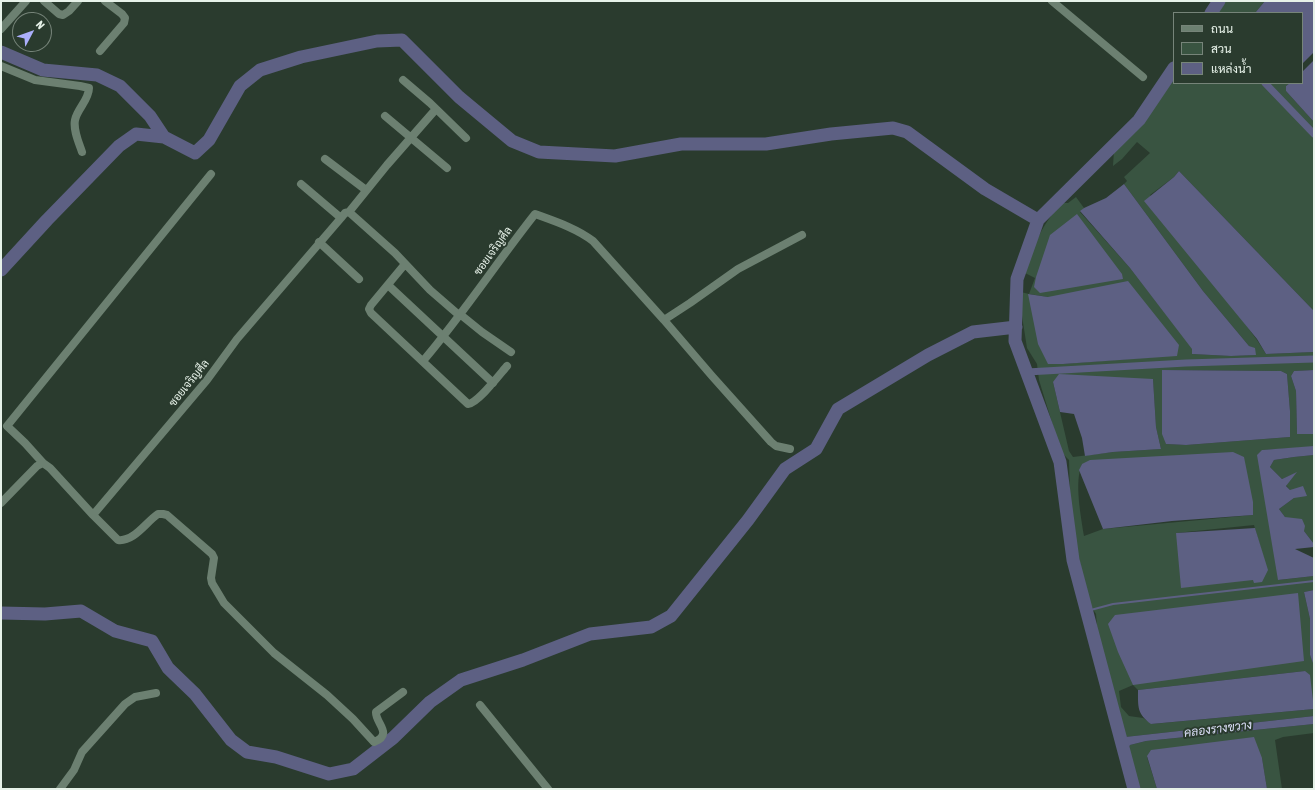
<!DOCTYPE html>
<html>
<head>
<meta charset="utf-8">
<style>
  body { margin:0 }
  #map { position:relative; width:1315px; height:790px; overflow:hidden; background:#2a3b2e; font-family:"Asap Condensed",Sarabun,sans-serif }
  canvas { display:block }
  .frame { position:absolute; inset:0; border:2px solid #e7f2e9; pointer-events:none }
  .legend { position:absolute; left:1173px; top:12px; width:130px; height:72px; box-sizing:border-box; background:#2a3b2e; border:1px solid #768479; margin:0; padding:5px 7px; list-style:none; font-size:12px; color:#e7f2e9 }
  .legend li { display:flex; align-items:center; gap:8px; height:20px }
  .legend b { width:20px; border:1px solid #768479 }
  .north { position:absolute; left:12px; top:12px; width:40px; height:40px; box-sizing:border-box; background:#2a3b2e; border:1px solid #768479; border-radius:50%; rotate:49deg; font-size:11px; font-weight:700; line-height:16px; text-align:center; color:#e7f2e9 }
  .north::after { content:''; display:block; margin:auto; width:14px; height:18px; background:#abaffb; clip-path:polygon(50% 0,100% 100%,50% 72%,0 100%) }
</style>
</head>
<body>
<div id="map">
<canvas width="1315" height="790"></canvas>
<div class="frame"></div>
<ul class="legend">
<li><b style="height:5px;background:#6c8071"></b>ถนน</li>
<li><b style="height:11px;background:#395441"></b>สวน</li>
<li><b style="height:11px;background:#5d6083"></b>แหล่งน้ำ</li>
</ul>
<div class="north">N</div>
</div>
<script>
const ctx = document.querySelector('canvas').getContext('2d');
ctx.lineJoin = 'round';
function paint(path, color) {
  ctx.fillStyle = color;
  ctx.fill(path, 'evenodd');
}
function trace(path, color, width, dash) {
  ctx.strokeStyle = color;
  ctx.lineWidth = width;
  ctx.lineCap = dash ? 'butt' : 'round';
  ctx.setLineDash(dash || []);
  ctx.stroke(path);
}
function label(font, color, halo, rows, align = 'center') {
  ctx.font = font + ' "Asap Condensed",Sarabun,sans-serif';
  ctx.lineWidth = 4;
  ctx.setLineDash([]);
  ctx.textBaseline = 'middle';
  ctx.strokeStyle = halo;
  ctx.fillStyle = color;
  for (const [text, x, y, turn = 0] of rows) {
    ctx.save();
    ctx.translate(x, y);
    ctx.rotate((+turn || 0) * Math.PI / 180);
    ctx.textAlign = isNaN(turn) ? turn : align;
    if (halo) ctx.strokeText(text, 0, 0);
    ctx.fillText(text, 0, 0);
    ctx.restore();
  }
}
const green = new Path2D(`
  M 1223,1 L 1265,1 L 1255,13 L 1216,13 Z
  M 1174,74 L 1174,83 L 1290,83 L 1286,86 L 1286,91 L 1314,122 L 1314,311 L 1179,171 L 1174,177 L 1150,195 L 1257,340 L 1266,354 L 1314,352 L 1314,370 L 1294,371 L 1291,376 L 1296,391 L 1297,434 L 1314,434 L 1314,447 L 1262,450 L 1279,580 L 1314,576 L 1314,590 L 1304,592 L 1310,619 L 1310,655 L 1314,663 L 1314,716 L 1125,737 L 1122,734 L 1098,638 L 1096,614 L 1089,603 L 1075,541 L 1070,495 L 1069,460 L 1061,452 L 1039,380 L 1037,364 L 1027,348 L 1022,316 L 1021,292 L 1029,294 L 1035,278 L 1025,273 C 1034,244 1041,227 1061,203 L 1068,203 L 1076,197 L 1084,208 L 1080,212 L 1130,268 L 1193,349 L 1192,354 L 1231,356 L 1255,355 L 1255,349 L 1249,346 L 1203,291 L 1124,184 L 1127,181 L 1124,177 L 1150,153 L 1137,142 L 1122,159 L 1113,166 L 1114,150 C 1138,126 1156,103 1174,74 ZM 1029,294 L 1048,297 L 1177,355 L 1063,364 ZM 1162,370 L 1281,371 L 1287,374 L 1290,411 L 1290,437 L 1186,445 L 1166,444 ZM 1153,379 L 1156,427 L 1161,449 L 1113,452 L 1073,457 L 1069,451 L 1053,382 ZM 1082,464 L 1253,515 L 1103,529 L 1084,536 C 1081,516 1074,482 1082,464 ZM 1254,525 L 1267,570 L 1253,580 L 1176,533 ZM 1305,671 L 1314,709 L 1152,724 L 1143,718 L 1129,716 L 1121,707 L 1119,691 L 1133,685 L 1138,690 Z
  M 1314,455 L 1314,544 L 1304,531 L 1285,517 L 1279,509 L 1294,498 L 1290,490 L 1286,485 L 1296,473 L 1282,479 L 1270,467 L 1274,460 L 1294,457 Z
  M 1314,724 L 1314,733 L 1283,737 L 1275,740 L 1282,789 L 1267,789 L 1262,758 L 1147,757 L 1157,789 L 1141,789 C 1136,778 1125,757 1130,745 L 1146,741 Z`);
const water = new Path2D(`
  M 1265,1 L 1314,1 L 1314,52 L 1302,64 L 1302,13 L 1255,13 Z
  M 1314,60 L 1314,122 L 1286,91 L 1286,86 L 1290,83 L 1302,83 L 1302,72 Z
  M 1179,171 L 1314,311 L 1314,352 L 1266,354 L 1257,339 L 1144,201 L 1174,177 Z
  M 1124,184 L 1203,291 L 1249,346 L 1255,348 L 1256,355 L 1231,356 L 1192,354 L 1192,349 L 1130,268 L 1080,211 L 1084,208 L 1106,198 Z
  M 1077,214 L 1122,274 L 1123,279 L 1040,293 L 1034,287 L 1036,277 L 1050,235 Z
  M 1128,281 L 1179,345 L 1177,356 L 1063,364 L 1048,364 L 1038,344 L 1028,294 L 1048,297 Z
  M 1162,370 L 1281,371 L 1287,374 L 1290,411 L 1290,437 L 1186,445 L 1166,444 L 1162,434 Z
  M 1314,370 L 1314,434 L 1297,434 L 1296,391 L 1291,376 L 1294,371 Z
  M 1059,374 L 1153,379 L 1156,427 L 1161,449 L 1113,452 L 1085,456 L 1082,438 L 1074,414 L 1060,412 L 1053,382 Z
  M 1314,446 L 1314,455 L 1294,457 L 1274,460 L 1270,467 L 1282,479 L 1297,472 L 1286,486 L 1290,490 L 1303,486 L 1307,496 L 1294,498 L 1279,509 L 1285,517 L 1302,519 L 1305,526 L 1304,531 L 1314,544 L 1314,547 L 1295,549 L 1314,558 L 1314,576 L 1278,580 L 1257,455 L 1262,450 Z
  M 1233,452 L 1244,457 L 1253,502 L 1253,515 L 1172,521 L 1103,529 L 1079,470 L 1082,464 L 1090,460 Z
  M 1255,528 L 1268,570 L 1262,582 L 1254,583 L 1253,580 L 1181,588 L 1176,533 Z
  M 1314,590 L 1314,663 L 1313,663 L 1310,655 L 1310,619 L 1304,592 Z
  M 1298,593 L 1304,661 L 1133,685 L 1118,652 L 1108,624 L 1115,615 Z
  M 1305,671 L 1310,675 L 1314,709 L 1151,724 C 1137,714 1138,707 1138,690 Z
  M 1314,716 L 1314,724 L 1146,741 L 1130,745 L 1128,749 L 1122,734 L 1125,737 Z
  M 1254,737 L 1262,758 L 1267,789 L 1157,789 L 1147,756 L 1151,750 Z`);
const stream = new Path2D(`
  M 1087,611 L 1113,604 L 1314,581`);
const canal = new Path2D(`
  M 1265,83 L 1314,134
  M 1027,372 L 1186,363 L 1314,359`);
const river = new Path2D(`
  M 1211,13 L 1219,1
  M 1,52 L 43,70 L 97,75 L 120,86 L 150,116 L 164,137
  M 1,270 L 47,220 L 119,146 L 136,134 L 164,137 L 195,153 L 209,140 L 240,86 L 260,70 L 301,57 L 377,41 L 402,40 L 459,97 L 512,141 L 539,152 L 615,156 L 681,144 L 766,144 L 831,134 L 893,128 L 907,132 L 985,189 L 1038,220
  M 1,613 L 45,614 L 81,611 L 115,631 L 152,641 L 168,668 L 195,694 L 231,740 L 247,752 L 276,757 L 329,774 L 353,769 L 393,738 L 430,702 L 461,680 L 523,660 L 590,634 L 651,627 L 671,616 L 748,520 L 785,469 L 816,449 L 838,409 L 928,355 L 973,332 L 1016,327
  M 1134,789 L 1073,560 L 1060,462 L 1015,341 L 1017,279 L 1038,220 L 1139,120 L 1174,68`);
const minor = new Path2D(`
  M 44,1 L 59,14 L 63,15 L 69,11 L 78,1
  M 1052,1 L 1143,77
  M 1,29 L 26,1
  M 100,51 L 124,23 L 125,18 L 122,14 L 105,1
  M 1,66 L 35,80 L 80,86 L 89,88 C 89,100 77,109 75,120 C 73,130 79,143 82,152
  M 403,80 L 430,103 L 466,138
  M 385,116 L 447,168
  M 325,159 L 366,190
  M 211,174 L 7,426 L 25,443 L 43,463 L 50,468 L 93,515 L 207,380 L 237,339 L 341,218 L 345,213 L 349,212 L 395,253 L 430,290 L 460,316
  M 301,184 L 341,218
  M 349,212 L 387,165 L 436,109
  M 319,242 L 359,279
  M 405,264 L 371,305 L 369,309 L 371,313 L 468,404 C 478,403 500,374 507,366
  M 388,285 L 493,383
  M 461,315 L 482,332 L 511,352
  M 664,320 L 690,303 L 738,269 L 802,235
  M 423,361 C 463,314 497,262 535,214 C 554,221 576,228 593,241 L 664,320 L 712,376 L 771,442 L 776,446 L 790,449
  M 1,503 L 37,466 L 43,463
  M 93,515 L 118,540 C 134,542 146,522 158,514 L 163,514 L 167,515 L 212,554 L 214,558 L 211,578 L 212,583 L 224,603 L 274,653 L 327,695 L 353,719 L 374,742 C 394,734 375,723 376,712 L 403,692
  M 480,705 L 548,789
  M 60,789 L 74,770 L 82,752 L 125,704 L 135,697 L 156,693`);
const streetNames = [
  ["ซอยเจริญศีล",493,251,-54],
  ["ซอยเจริญศีล",189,383,-51]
];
const waterNames = [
  ["คลองรางขวาง",1218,729,-7]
];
paint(green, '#395441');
paint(water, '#5d6083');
trace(stream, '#5d6083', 2);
trace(canal, '#5d6083', 7);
trace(river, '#5d6083', 13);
trace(minor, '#6c8071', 8);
label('11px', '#e7f2e9', '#2a3b2e', streetNames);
label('italic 12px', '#dde0f9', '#2a3b2e', waterNames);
</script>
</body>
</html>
